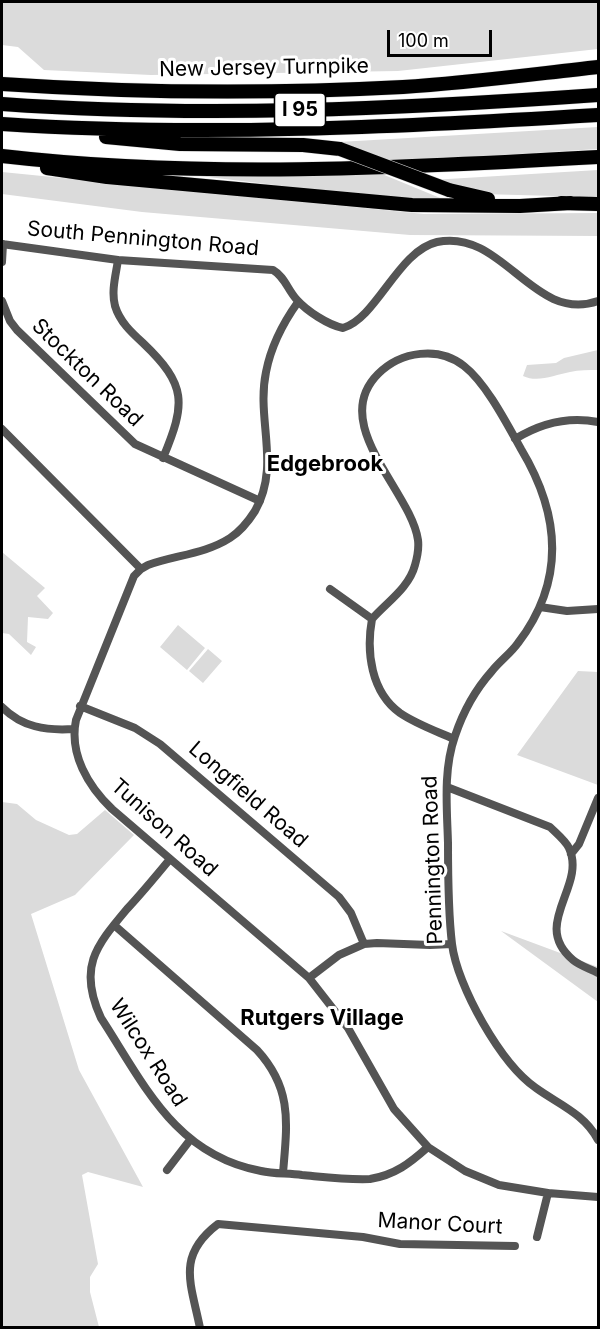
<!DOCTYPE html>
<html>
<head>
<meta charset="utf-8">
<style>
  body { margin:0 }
  #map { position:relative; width:600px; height:1329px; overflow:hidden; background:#fff; font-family:Inter,sans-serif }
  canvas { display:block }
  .frame { position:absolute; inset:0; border:3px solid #000; pointer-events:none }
  .scale { position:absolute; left:387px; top:30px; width:105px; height:27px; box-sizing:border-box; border:3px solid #000; border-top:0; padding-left:8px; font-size:18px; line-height:21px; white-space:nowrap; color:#000; -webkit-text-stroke:4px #fff; paint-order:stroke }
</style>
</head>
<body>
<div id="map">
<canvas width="600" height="1329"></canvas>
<div class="frame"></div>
<div class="scale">100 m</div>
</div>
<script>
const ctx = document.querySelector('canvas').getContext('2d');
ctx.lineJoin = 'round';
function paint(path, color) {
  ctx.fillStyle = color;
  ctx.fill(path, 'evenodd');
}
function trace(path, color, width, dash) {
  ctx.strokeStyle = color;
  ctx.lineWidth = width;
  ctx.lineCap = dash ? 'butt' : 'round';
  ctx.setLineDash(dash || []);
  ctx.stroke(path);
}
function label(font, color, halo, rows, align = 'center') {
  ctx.font = font + ' Inter,sans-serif';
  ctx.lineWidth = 6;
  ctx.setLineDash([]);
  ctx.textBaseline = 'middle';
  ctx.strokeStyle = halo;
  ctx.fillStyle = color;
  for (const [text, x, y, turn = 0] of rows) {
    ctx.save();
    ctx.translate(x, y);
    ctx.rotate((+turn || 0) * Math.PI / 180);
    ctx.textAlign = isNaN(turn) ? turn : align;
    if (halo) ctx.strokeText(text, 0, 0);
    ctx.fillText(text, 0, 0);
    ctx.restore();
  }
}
const green = new Path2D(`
  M 2,2 L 598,2 L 598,49 L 398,71 L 151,75 L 44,70 L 18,47 L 2,45 Z
  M 598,127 L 598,149 L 389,162 L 339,142 Z
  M 598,170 L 598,196 L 592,197 L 481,194 L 431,180 Z
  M 2,172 L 424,214 L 598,213 L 598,236 L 410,235 L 142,212 L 2,194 Z
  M 382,174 L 445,200 L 393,199 L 191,175 Z
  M 598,350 L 598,370 C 589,370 579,370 570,372 C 554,375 538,383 523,376 L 527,365 L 556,363 L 564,358 Z
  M 2,552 L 45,588 L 37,596 L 53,613 L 48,619 L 28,617 L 27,642 L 36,647 L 31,655 L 9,634 L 2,633 Z
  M 178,625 L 205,648 L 187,670 L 160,647 Z
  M 208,649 L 222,661 L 203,683 L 189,671 Z
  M 578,671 L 598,672 L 598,785 L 517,755 Z
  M 2,802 L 17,804 L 36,820 L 69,835 L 77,834 L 105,810 L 134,835 L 75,895 L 31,914 L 79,1070 L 143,1187 L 88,1172 L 82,1175 L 98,1264 L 90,1277 L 90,1292 L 99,1327 L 2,1327 Z
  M 501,931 L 598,967 L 598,1002 Z`);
const minor = new Path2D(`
  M 2,244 L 118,260 L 273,270 C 285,277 287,289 297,300 C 307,311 328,325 343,328 C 377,318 398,251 437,242 C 503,228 533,324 598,301
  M 118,260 C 116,274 111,291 115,306 C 120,322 131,332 143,343 C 187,385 186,403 163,458
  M 2,262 L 3,244
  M 2,301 L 10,321 L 17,330 L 135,444 L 260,501
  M 298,302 C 283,323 271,346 266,372 C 256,420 281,465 255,511 C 248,522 241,531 230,538 C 205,554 176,555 148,565 L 141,569 L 134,576 L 76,720 C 69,754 88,786 112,809 L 309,978 L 348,1028 L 394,1109 L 428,1147 L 465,1171 L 499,1185 L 548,1193 L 598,1197
  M 2,429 L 141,569
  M 515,439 C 541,423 568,416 598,422
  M 330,589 L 372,619
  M 540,607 L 567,611 L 598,609
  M 80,706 L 135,728 L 160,744 L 339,897 L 351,913 L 364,944
  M 2,707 C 22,727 46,731 74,729
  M 454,739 C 436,731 416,724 400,713 C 371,692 366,652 372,619 C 387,602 409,588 415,565 C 417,558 419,548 418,540 C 411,491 328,424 378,374 C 401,351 439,346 464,366 C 486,383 507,424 521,449 C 560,514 566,580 518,643 C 511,653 500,661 492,671 C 475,690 463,712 455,736 C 443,770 447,808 448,843 C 448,876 448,911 452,944 C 457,986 501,1064 536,1088 C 558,1104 585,1114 598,1140
  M 447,787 L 550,827 C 557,834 565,840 569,848 C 587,887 530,924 573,960 C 580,966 591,969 598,973
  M 571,854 L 579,844 L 598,798
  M 170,859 C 156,876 142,893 127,909 C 95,947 78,968 101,1018 C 144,1084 175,1155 261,1171 C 274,1174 288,1173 302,1175 C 324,1177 347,1180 370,1179 C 395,1175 410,1163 428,1147
  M 114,925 L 257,1050 C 293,1089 287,1124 283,1173
  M 309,978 L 339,955 L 364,944 L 377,943 L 430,945 L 452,944
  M 167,1170 L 190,1140
  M 537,1237 L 548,1193
  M 200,1328 C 191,1283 176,1256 218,1224 L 363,1237 L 400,1244 L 515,1246`);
const motorway = new Path2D(`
  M 2,84 C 135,93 270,94 403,87 C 468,83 534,74 598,67
  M 2,104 C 200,118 400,109 598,95
  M 2,124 C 201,137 400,127 598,115
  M 106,137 L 180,144 L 303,145 L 340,149
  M 2,156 C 200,179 400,168 598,157
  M 47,168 L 107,177 L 412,205 L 520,206 L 571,203
  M 449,190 L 488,199
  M 561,203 L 598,204`);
const motorwayBridge = new Path2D(`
  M 340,149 L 449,190`);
const shields = [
  [300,110,51]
];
const shieldNames = [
  ["I 95",300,110]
];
const streetNames = [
  ["New Jersey Turnpike",264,68,-1],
  ["South Pennington Road",143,239,5],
  ["Stockton Road",87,373,44],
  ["Longfield Road",248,795,41],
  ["Tunison Road",164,828,42],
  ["Pennington Road",433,860,-92],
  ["Wilcox Road",148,1053,57],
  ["Manor Court",440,1224,3]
];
const neighbourhoodNames = [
  ["Edgebrook",325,464],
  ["Rutgers Village",322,1018]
];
paint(green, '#dbdbdb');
trace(motorway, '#dbdbdb', 15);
trace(minor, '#545454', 8);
trace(motorway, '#000', 14);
trace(motorwayBridge, '#dbdbdb', 15, []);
trace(motorwayBridge, '#000', 14);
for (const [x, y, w] of shields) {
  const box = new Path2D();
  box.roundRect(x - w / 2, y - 17, w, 34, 4.5);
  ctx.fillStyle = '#fff';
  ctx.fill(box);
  trace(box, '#000', 1.5);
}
label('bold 20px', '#000', null, shieldNames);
label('21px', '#000', '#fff', streetNames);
label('bold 22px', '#000', '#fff', neighbourhoodNames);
</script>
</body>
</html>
